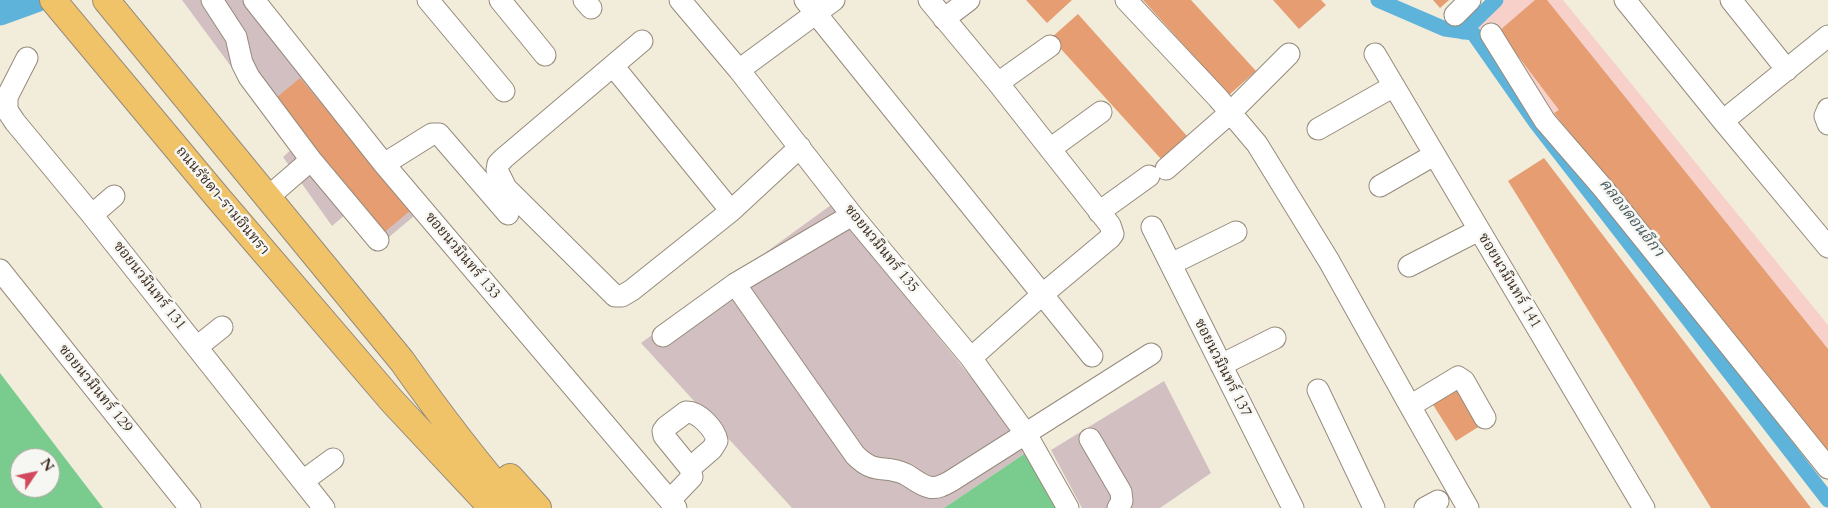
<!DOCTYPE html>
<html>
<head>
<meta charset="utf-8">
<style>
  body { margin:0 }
  #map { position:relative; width:1828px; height:508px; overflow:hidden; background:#f2ecdb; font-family:Cardo,serif }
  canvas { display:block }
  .north { position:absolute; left:10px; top:448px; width:50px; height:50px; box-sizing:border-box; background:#f6f6f2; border:1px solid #aba49d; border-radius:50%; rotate:56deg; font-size:14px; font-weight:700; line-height:20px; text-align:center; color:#3b2a1e }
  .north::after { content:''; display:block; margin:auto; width:18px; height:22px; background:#d1495b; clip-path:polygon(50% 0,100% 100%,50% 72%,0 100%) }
</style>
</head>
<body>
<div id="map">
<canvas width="1828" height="508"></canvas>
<div class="north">N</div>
</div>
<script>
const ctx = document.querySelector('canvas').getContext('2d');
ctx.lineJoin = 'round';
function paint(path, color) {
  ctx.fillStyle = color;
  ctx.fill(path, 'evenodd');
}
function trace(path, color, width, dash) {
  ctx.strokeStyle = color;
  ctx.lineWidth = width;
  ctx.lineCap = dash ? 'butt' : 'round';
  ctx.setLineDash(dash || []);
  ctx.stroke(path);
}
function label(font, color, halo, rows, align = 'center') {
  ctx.font = font + ' Cardo,"Noto Serif Thai",serif';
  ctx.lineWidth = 5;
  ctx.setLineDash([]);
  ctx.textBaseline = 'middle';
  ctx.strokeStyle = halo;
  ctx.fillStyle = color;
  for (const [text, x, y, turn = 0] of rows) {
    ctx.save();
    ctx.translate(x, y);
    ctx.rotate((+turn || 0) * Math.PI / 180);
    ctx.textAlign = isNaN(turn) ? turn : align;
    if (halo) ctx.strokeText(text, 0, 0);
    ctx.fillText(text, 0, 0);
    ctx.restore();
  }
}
const built = new Path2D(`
  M 1501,0 L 1563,0 L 1828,325 L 1828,481 L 1471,28 Z`);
const industrial = new Path2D(`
  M 182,0 L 249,0 L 420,211 L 376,248 L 346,214 L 332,226 L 283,157 L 292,149 Z
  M 831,205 L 1030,450 L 944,508 L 792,508 L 641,343 Z
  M 1164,381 L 1211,473 L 1160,508 L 1082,508 L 1051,450 Z`);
const green = new Path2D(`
  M 0,373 L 103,508 L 0,508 ZM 20,458 L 50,458 L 50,488 L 20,488 Z
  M 1030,450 L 1061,508 L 944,508 Z`);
const canal = new Path2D(`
  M 1378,0 L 1445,29 L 1473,33 L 1536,123 L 1828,500
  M 1463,32 L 1496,0`);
const river = new Path2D(`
  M 0,13 L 36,0`);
const building = new Path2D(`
  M 1026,0 L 1072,0 L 1047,23 Z
  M 1143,0 L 1191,0 L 1256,71 L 1229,95 Z
  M 1273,0 L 1321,0 L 1326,5 L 1299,29 Z
  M 1433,0 L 1449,0 L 1440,8 Z
  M 1535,0 L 1547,0 L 1828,349 L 1828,454 L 1554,113 L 1559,110 L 1499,31 Z
  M 1078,14 L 1187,136 L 1161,159 L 1051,38 Z
  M 300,78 L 411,210 L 381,235 L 270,103 Z
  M 1544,158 L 1811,508 L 1711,508 L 1508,181 Z
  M 1457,383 L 1483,424 L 1456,441 L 1430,400 Z`);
const minor = new Path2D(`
  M 212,0 L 236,37 L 242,63 L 249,77 L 311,160 L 267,198
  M 254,0 L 384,164 L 676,508
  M 428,0 L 504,91
  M 500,0 L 545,55
  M 584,0 L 591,8
  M 680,0 L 739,70 L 852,215 L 971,358 L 1026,434 L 1068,508
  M 805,0 L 1092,356
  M 929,0 L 998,83 L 1110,225 L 1113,234 L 1110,238 L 1043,294 L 971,358
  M 1126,0 L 1218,98 L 1257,144 L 1329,261 L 1410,406 L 1468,508
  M 1625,0 L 1723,121 L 1828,247
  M 1731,0 L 1787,70
  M 1455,15 L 1470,0
  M 944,19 L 969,0
  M 1491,34 L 1545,121 L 1603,188 L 1828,468
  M 642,41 L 504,158 L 498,164 L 497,170 L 506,188 L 615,296 L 622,296 L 632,290 L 731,211 L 800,147
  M 1375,54 L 1644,508
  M 27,58 L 7,97 L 7,110 L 15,122 L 92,215 L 324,508
  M 614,67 L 731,211
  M 739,70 L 834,0
  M 998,83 L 1050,46
  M 1828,109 L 1825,116 L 1828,124
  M 1723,121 L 1828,36
  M 1318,129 L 1394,86
  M 1050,149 L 1101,112
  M 311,160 L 378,240
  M 384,164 L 432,134 L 439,134 L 508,214
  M 1166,169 L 1231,112 L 1289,54
  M 1380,186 L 1434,155
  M 1099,212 L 1149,176
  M 92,215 L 114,196
  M 1152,227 L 1293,508
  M 1171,264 L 1236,232
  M 1409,266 L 1479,230
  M 0,270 L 190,508
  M 735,284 L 855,455 C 876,476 883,464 905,474 C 913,478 920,485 929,487 C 937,489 944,485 951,481 L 1151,354
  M 663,336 L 735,284 L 852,215
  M 197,347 L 222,327
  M 1221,365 L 1275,338
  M 1318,390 L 1374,508
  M 1410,406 L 1458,377 L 1464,381 L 1485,418
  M 1090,439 L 1121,492 L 1122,501 L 1118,508
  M 303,481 L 333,459
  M 670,500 L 692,477 L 690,468 L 664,436 L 663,431 L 666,427 L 686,412 C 698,411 715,429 717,441 L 712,449 L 690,468
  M 1425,508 L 1438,501`);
const major = new Path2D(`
  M 53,0 L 219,199 L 392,401 L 492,508
  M 106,0 L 402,361 C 438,412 475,461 516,508
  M 510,477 L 538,508`);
const streetNames = [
  ["ถนนรัชดา-รามอินทรา",222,201,50],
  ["ซอยนวมินทร์ 135",881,249,51],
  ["ซอยนวมินทร์ 133",462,256,50],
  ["ซอยนวมินทร์ 141",1509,281,59],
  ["ซอยนวมินทร์ 131",149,286,52],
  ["ซอยนวมินทร์ 137",1222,368,63],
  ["ซอยนวมินทร์ 129",95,389,51]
];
const waterNames = [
  ["คลองดอนอีกา",1631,218,52]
];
paint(built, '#f7d1c9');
paint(industrial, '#d2bfc1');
paint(green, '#7acc8e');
trace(canal, '#5eb3da', 15);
trace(river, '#5eb3da', 25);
paint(building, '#e59d71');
trace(minor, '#968b7c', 23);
trace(major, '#968b7c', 28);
trace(minor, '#fff', 21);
trace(major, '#f1c369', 26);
label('15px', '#3b2a1e', '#f6f6f2', streetNames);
label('italic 16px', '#475a60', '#f6f6f2', waterNames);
</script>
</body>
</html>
